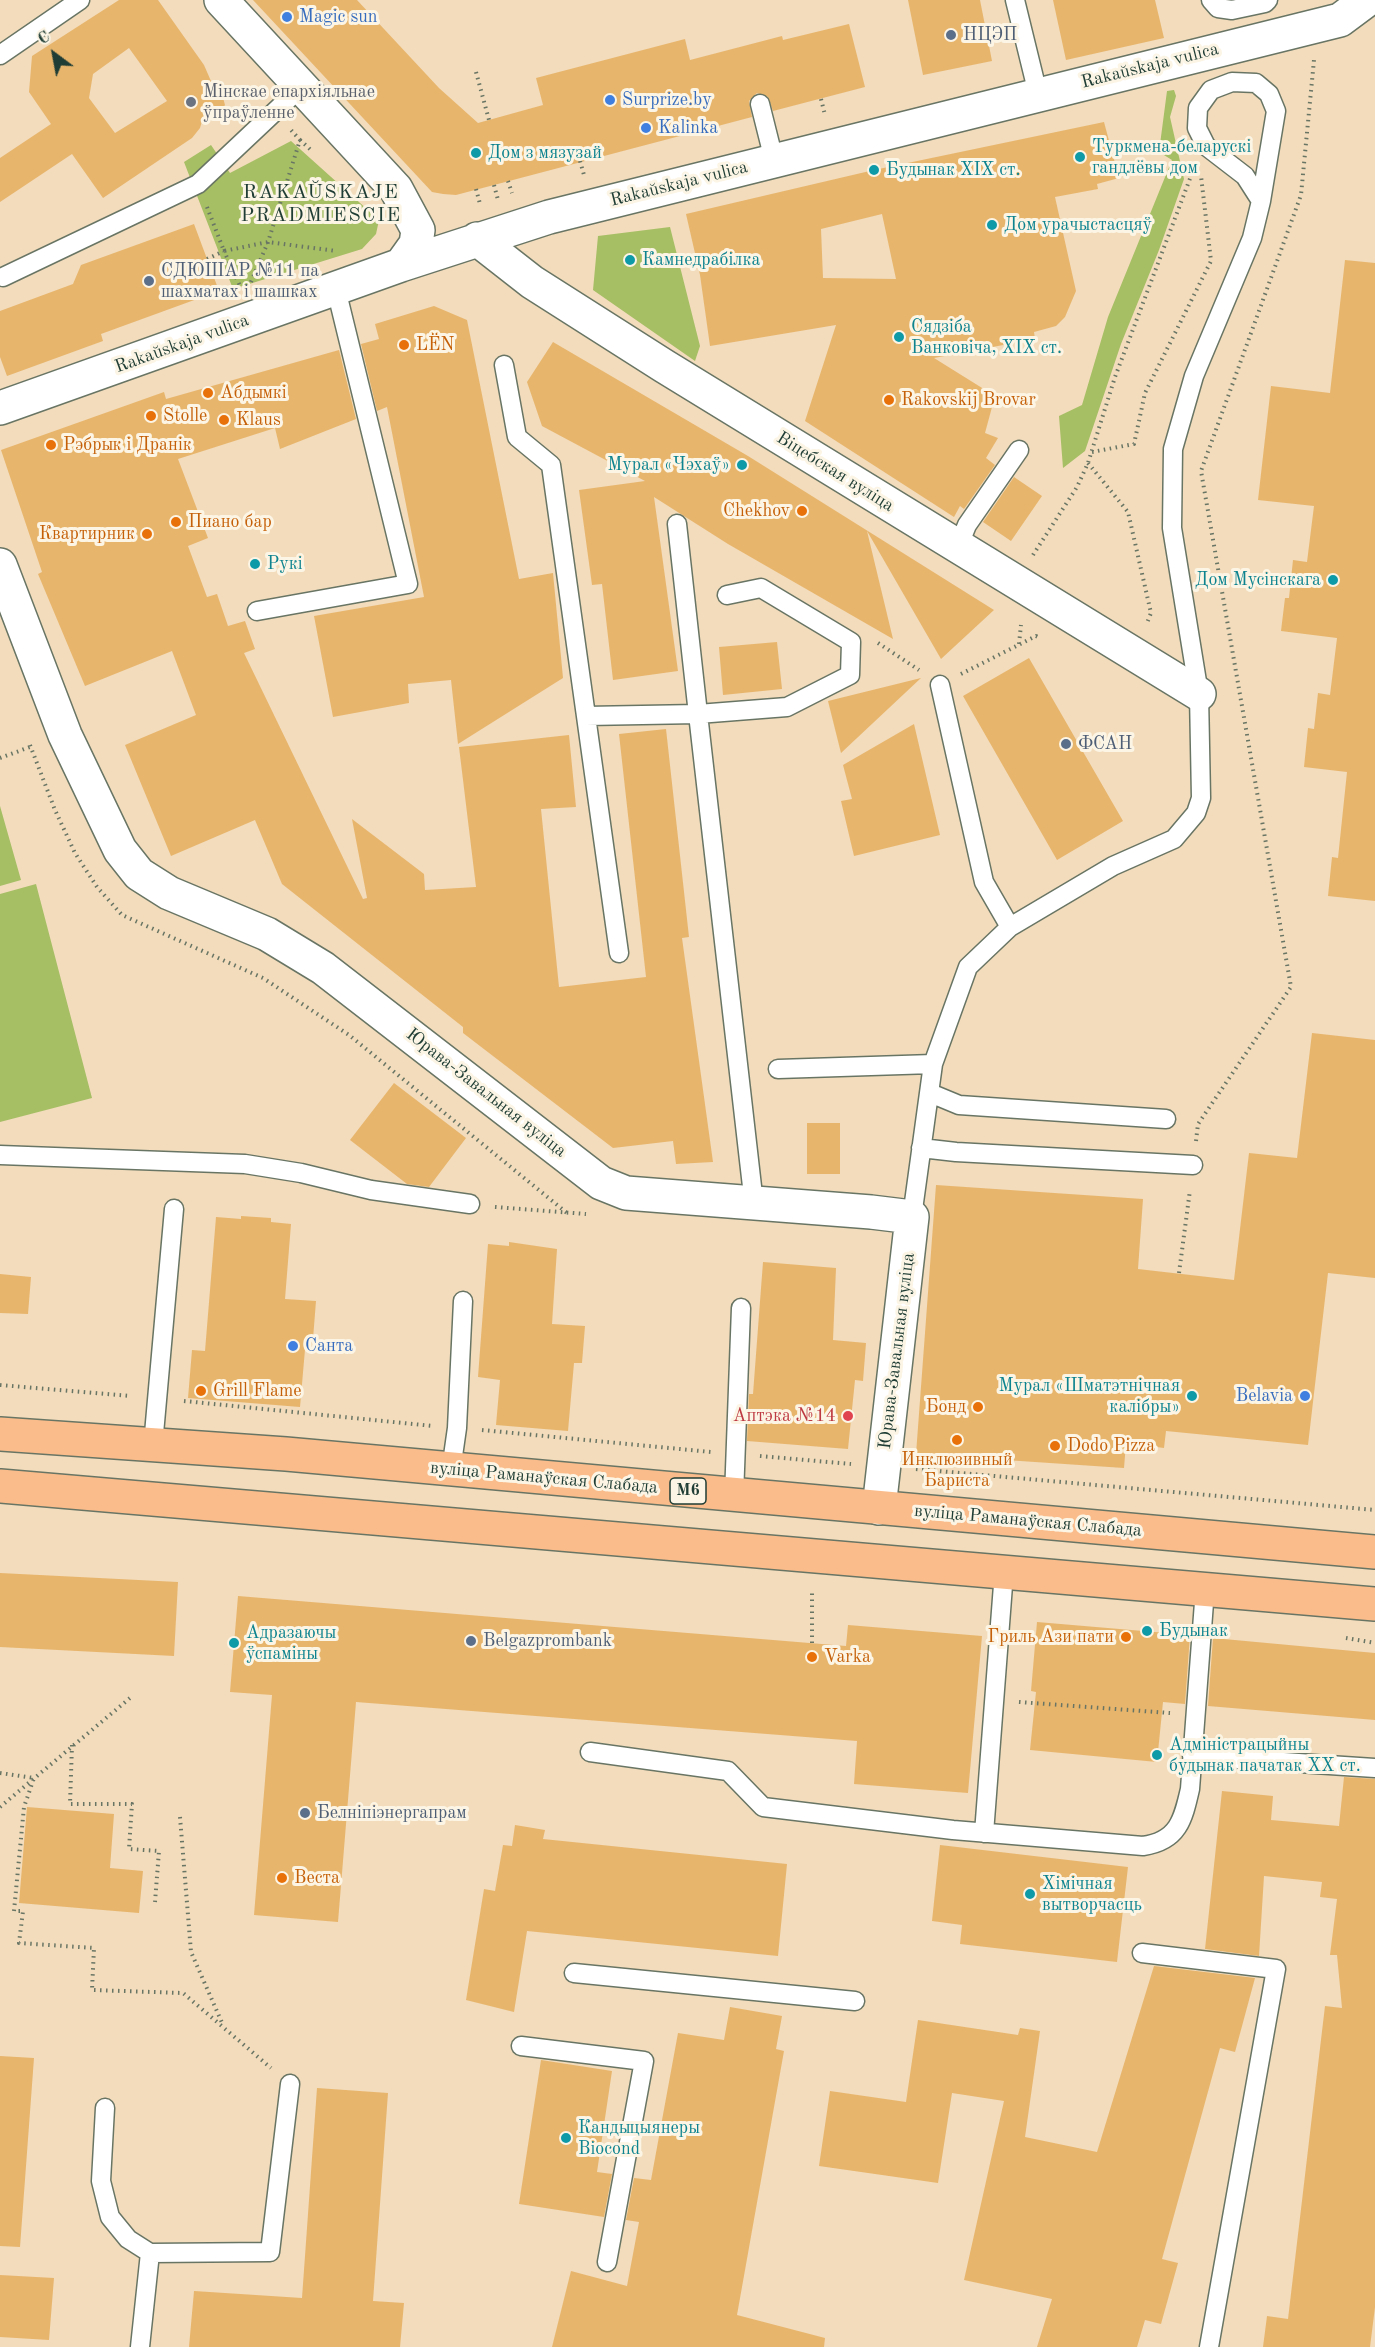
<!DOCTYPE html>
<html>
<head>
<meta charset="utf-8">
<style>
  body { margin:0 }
  #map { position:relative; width:1375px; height:2347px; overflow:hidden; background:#f2dcbc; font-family:"Old Standard TT",serif }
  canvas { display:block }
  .north { position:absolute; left:24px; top:24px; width:60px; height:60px; -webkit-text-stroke:4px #fcf5e5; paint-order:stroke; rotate:328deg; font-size:16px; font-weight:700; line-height:24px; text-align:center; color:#1f3d34 }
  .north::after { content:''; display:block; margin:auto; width:21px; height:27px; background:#1f3d34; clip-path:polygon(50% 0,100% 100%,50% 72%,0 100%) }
</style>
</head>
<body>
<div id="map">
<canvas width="1375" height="2347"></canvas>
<div class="north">С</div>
</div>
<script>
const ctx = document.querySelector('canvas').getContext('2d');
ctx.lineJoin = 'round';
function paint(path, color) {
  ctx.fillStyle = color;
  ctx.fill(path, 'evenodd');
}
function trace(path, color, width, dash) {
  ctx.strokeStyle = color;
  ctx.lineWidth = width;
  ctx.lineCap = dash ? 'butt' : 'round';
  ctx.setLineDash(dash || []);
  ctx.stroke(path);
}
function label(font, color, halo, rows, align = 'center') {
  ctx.font = font + ' "Old Standard TT",serif';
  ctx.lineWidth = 6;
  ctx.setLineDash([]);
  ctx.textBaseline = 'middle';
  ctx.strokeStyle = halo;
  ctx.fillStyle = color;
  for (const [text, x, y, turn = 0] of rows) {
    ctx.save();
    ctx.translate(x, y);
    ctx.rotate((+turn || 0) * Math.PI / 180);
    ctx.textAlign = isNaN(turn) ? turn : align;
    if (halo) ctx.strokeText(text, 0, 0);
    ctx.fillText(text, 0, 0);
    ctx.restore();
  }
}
const green = new Path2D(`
  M 1174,90 L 1176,96 L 1170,117 L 1184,179 L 1159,250 L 1121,344 L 1085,451 L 1063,468 L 1059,416 L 1082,405 L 1108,317 L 1172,160 L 1159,152 L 1167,91 Z
  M 291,141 L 379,220 L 376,234 L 362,249 L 233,289 L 184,162 L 211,145 L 230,173 Z
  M 670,227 L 700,346 L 695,361 L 593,290 L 598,236 Z
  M 0,806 L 21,880 L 0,886 Z
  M 36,884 L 92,1098 L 0,1122 L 0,894 Z`);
const building = new Path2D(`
  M 119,0 L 158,0 L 204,65 L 214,88 L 222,94 L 225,105 L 216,117 L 203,118 L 200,128 L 192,138 L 103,198 L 72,154 L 0,202 L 0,158 L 51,124 L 29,92 L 32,56 ZM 129,48 L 167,101 L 115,133 L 89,98 L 93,74 Z
  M 253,0 L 357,0 L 439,88 L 478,123 L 543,105 L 536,78 L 685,39 L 690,60 L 782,36 L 783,40 L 849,24 L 865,87 L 773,111 L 768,97 L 757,93 L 749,101 L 752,117 L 456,195 L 443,194 L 432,192 Z
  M 908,0 L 980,0 L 992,61 L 923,75 Z
  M 1053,0 L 1155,0 L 1164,38 L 1066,60 Z
  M 1104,122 L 1119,178 L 1097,184 L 1098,189 L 1055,197 L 1076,291 L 1065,317 L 1056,326 L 1034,332 L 1035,339 L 934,358 L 995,396 L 985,433 L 998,438 L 986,458 L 995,465 L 964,509 L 960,506 L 954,517 L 805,421 L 836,325 L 710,346 L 700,275 L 686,214 L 874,170 ZM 882,214 L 896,279 L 823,278 L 821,229 Z
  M 194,224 L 219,291 L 101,334 L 103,341 L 7,376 L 0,357 L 0,311 L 73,284 L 81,265 Z
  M 1345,260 L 1375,263 L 1375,901 L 1328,896 L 1332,857 L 1338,858 L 1347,772 L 1304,767 L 1308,728 L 1314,729 L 1318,693 L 1330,695 L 1337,638 L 1281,631 L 1285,598 L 1289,598 L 1293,560 L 1307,562 L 1314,506 L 1258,500 L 1271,386 L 1330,393 Z
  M 434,306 L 467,320 L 519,579 L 553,573 L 563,678 L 458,744 L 451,680 L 408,684 L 409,703 L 333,717 L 314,616 L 424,597 L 387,407 L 377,411 L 361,344 L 379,339 L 375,324 Z
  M 553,342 L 748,456 L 994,610 L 941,659 L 867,531 L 893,639 L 728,544 L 654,497 L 678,671 L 613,680 L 602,584 L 592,585 L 579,490 L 645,481 L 542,426 L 527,382 Z
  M 339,350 L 356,419 L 280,449 L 275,428 L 178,459 L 208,538 L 188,546 L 207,597 L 217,594 L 228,626 L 245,621 L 255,649 L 244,653 L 363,899 L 367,898 L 352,819 L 424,874 L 425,890 L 476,887 L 459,747 L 569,735 L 576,807 L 541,809 L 559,987 L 646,977 L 619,734 L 666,729 L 689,937 L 682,938 L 713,1162 L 676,1164 L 673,1141 L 613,1148 L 463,1033 L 463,1027 L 282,884 L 255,820 L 171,856 L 125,745 L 196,715 L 172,651 L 85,686 L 38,574 L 42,572 L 1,450 L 164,392 L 166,399 Z
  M 1014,477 L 1042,496 L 1011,541 L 983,522 Z
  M 777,642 L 782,689 L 723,695 L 719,647 Z
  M 1029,658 L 1123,821 L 1057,860 L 963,696 Z
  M 921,678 L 841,753 L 828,701 Z
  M 914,724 L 940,835 L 854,856 L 841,801 L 852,799 L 843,765 Z
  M 1312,1033 L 1375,1040 L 1375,1278 L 1328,1273 L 1308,1445 L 1166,1431 L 1164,1448 L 1126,1443 L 1124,1468 L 916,1454 L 936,1185 L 1143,1199 L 1138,1269 L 1234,1280 L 1249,1153 L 1297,1158 Z
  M 394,1083 L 466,1138 L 429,1187 L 407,1184 L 350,1140 Z
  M 807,1123 L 840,1123 L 840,1174 L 807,1174 Z
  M 241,1216 L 271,1218 L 271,1222 L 291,1224 L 285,1299 L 316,1301 L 313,1339 L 306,1338 L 300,1407 L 188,1398 L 192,1350 L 205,1351 L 216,1217 L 241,1219 Z
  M 509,1242 L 557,1249 L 552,1324 L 585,1326 L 582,1363 L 574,1363 L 568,1431 L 496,1425 L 500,1380 L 478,1377 L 488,1244 L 509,1246 Z
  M 763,1262 L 836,1268 L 833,1340 L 866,1343 L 863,1381 L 855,1380 L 848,1449 L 747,1441 L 749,1394 L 753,1394 Z
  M 0,1274 L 31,1277 L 28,1314 L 0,1313 Z
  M 0,1573 L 178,1582 L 174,1656 L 0,1647 Z
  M 238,1596 L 846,1646 L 848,1625 L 982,1636 L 968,1793 L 854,1784 L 857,1741 L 356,1702 L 338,1922 L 254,1915 L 272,1695 L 230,1692 Z
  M 1037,1622 L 1190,1635 L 1185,1704 L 1163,1702 L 1157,1762 L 1030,1750 L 1036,1692 L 1031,1691 Z
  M 1213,1638 L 1375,1653 L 1375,1720 L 1208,1706 Z
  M 1344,1777 L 1375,1779 L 1375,2307 L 1370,2347 L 1263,2347 L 1267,2316 L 1288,2319 L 1325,2006 L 1342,2008 L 1337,1955 L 1330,1955 L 1337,1899 L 1320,1897 L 1322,1882 L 1264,1876 L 1259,1956 L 1205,1949 L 1222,1791 L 1273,1796 L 1271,1820 L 1339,1826 Z
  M 27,1807 L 114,1814 L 110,1868 L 143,1871 L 139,1913 L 19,1903 Z
  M 515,1825 L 545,1830 L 543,1839 L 787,1864 L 778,1956 L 527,1931 L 514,2012 L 466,2000 L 484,1889 L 495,1891 L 503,1845 L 512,1846 Z
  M 940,1845 L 1128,1867 L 1117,1962 L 960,1944 L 962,1925 L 932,1921 Z
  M 1154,1966 L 1255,1978 L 1235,2052 L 1220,2048 L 1162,2259 L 1178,2263 L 1161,2324 L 1145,2320 L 1137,2347 L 1037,2347 L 1052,2299 L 964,2280 L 1004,2101 L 952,2093 L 938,2183 L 819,2166 L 830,2091 L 906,2102 L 918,2020 L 1018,2035 L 1020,2028 L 1040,2031 L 1025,2137 L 1097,2152 Z
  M 730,2007 L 782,2016 L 776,2049 L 784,2051 L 737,2315 L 825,2338 L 824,2347 L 552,2347 L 571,2271 L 627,2286 L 639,2222 L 626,2220 L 634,2178 L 651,2180 L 678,2033 L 724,2040 Z
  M 0,2056 L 34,2058 L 20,2247 L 0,2246 Z
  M 541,2060 L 612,2071 L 597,2172 L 612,2174 L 604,2217 L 519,2204 Z
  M 317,2088 L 388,2093 L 373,2301 L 404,2303 L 400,2347 L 189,2347 L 194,2291 L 302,2298 Z
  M 0,2275 L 54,2278 L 49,2340 L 0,2337 Z`);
const path = new Path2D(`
  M 476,72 L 489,120
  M 821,99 L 825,115
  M 300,140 L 312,151
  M 580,161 L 584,175
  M 508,181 L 512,193
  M 494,185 L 498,200
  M 476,189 L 480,204
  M 207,207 L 224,251 L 268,242 L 336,251
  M 207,259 L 224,251 L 241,288
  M 251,282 L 268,242 L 300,140 L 291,130
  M 1092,452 L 1134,444 L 1145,393 L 1211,261 L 1201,176
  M 1088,463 L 1128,512 L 1151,613 L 1147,623
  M 1033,555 L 1077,487 L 1088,463 L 1115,377 L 1194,168
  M 878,643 L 919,670
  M 1019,644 L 1021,625
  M 961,674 L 1036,636 L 1040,638
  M 30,745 L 55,810 L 75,853 L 97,887 L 122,915 L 263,978 L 349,1035 L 567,1213
  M 0,758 L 30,747
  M 1196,1141 L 1198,1124 L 1291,987 L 1201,471 L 1301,195 L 1314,60
  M 495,1207 L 586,1214
  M 1179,1273 L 1190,1190
  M 0,1385 L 131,1396
  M 184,1401 L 433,1426
  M 482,1430 L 711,1452
  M 760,1456 L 851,1464
  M 916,1469 L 1375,1510
  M 1346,1638 L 1375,1643
  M 812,1643 L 812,1590
  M 1019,1702 L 1170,1713
  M 72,1745 L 70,1804 L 132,1804 L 129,1849 L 159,1851 L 155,1902
  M 0,1773 L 34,1778 L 24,1807 L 14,1911 L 23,1911 L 19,1943 L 94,1948 L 92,1990 L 183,1993 L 271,2068
  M 0,1807 L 130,1698
  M 180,1817 L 191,1952 L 223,2025`);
const lane = new Path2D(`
  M 1015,0 L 1038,94
  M 1211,0 L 1218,8 L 1232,10 L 1265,3 L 1268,0
  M 0,55 L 80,0
  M 760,104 L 774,160
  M 3,277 L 198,184 L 301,87
  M 504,365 L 517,437 L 551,465 L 619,953
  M 958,547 L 967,525 L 1019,450
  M 727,595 L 761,588 L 851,642 L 850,675 L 787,707 L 698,714 L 754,1204
  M 257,611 L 408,584 L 336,289
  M 940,685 L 984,882 L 1010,927
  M 586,716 L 698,714 L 677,524
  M 778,1069 L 933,1064
  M 930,1093 L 959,1105 L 1166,1119
  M 921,1148 L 956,1152 L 1193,1165
  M 0,1155 L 245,1164 L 301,1173 L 371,1190 L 470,1204
  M 912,1217 L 933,1064 L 968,967 L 1010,927 L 1113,866 L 1174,839 L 1196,813 L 1201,798 L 1199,694 L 1172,528 L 1173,449 L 1194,376 L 1252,238 L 1261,201 L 1276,111 L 1269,94 L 1256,83 L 1232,82 L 1211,90 L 1198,108 L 1197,128 L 1206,146 L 1245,176 L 1261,201
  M 153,1445 L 174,1209
  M 451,1470 L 457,1428 L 463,1301
  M 734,1496 L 741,1308
  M 590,1752 L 728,1771 L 763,1807 L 953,1830 L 1143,1846 C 1178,1841 1183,1820 1190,1789 L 1205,1589
  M 1192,1756 L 1375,1768
  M 984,1833 L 1004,1572
  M 1142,1953 L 1276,1969 L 1209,2347
  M 574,1973 L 855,2001
  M 521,2046 L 644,2061 L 607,2262
  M 105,2108 L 101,2181 L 110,2217 L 128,2239 L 150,2253 L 270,2252 L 290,2084
  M 140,2347 L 150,2253`);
const street = new Path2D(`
  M 221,0 L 396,189 L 418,230 L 416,244 L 401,265
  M 477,239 L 532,282 L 664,366 L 1199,694
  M 0,408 L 401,265 L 549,217 L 1340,20 L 1367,0
  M 0,565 L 65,735 L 120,850 L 139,874 L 169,893 L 267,934 L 323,968 L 601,1183 L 626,1193 L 871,1212 L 912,1217 L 879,1508`);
const primary = new Path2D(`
  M 0,1434 L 286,1454 L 1375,1552
  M 0,1486 L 1375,1604`);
const markers = [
  [287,17,6,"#3f7fe0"],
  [951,35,6,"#5c6f8a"],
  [610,100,6,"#3f7fe0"],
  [191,102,6,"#6b7280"],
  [646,128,6,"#3f7fe0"],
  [476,153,6,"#0f9aa8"],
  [1080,157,6,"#0f9aa8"],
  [874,170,6,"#0f9aa8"],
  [992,225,6,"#0f9aa8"],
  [630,260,6,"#0f9aa8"],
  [149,281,6,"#5c6f8a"],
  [899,337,6,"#0f9aa8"],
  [404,345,6,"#e8710a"],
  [208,393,6,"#e8710a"],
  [889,400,6,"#e8710a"],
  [151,416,6,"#e8710a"],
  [224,420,6,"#e8710a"],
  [51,445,6,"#e8710a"],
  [742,465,6,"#0f9aa8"],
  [802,511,6,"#e8710a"],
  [176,522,6,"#e8710a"],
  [147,534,6,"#e8710a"],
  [255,564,6,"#0f9aa8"],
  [1333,580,6,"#0f9aa8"],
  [1066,744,6,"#5c6f8a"],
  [293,1346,6,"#3f7fe0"],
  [201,1391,6,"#e8710a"],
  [1192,1396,6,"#0f9aa8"],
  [1305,1396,6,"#3f7fe0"],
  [978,1407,6,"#e8710a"],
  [848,1416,6,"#e0444e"],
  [957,1440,6,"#e8710a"],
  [1055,1446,6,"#e8710a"],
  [1147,1631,6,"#0f9aa8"],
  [1126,1637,6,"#e8710a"],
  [471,1641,6,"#5c6f8a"],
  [234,1643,6,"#0f9aa8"],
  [812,1657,6,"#e8710a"],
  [1157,1755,6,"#0f9aa8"],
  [305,1813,6,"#5c6f8a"],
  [282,1878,6,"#e8710a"],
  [1030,1894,6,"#0f9aa8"],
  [566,2138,6,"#0f9aa8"]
];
const shields = [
  [688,1491,36]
];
const shieldNames = [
  ["М6",688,1491]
];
const shopNames = [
  ["Magic sun",299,17],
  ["Surprize.by",622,100],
  ["Kalinka",658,128],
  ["Санта",305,1346],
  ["Belavia",1293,1396,"right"]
];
const serviceNames = [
  ["НЦЭП",963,35],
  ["СДЮШАР №11 па",161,271],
  ["шахматах і шашках",161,292],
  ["ФСАН",1078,744],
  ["Belgazprombank",483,1641],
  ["Белніпіэнергапрам",317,1813]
];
const streetNames = [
  ["Rakaŭskaja vulica",1150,66,-14],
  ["Rakaŭskaja vulica",679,184,-14],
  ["Rakaŭskaja vulica",182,344,-20],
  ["Віцебская вуліца",835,472,32],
  ["Юрава-Завальная вуліца",486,1093,38],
  ["Юрава-Завальная вуліца",897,1351,-83],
  ["вуліца Раманаўская Слабада",544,1478,5],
  ["вуліца Раманаўская Слабада",1028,1521,5]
];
const worshipNames = [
  ["Мінскае епархіяльнае",203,92],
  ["ўпраўленне",203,113]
];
const cultureNames = [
  ["Туркмена-беларускі",1092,147],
  ["гандлёвы дом",1092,168],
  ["Дом з мязузай",488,153],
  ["Будынак XIX ст.",886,170],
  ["Дом урачыстасцяў",1004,225],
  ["Камнедрабілка",642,260],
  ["Сядзіба",911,327],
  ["Ванковіча, XIX ст.",911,348],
  ["Мурал «Чэхаў»",730,465,"right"],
  ["Рукі",267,564],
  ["Дом Мусінскага",1321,580,"right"],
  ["Мурал «Шматэтнічная",1180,1386,"right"],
  ["калібры»",1180,1407,"right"],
  ["Будынак",1159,1631],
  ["Адразаючы",246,1633],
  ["ўспаміны",246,1654],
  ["Адміністрацыйны",1169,1745],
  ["будынак пачатак XX ст.",1169,1766],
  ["Хімічная",1042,1884],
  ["вытворчасць",1042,1905],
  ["Кандыцыянеры",578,2128],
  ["Biocond",578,2149]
];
const foodNames = [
  ["LЁN",416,345],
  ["Абдымкі",220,393],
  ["Rakovskij Brovar",901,400],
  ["Stolle",163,416],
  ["Klaus",236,420],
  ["Рэбрык і Дранiк",63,445],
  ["Chekhov",790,511,"right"],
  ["Пиано бар",188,522],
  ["Квартирник",135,534,"right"],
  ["Grill Flame",213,1391],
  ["Бонд",966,1407,"right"],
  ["Dodo Pizza",1067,1446],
  ["Инклюзивный",957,1460,"center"],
  ["Бариста",957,1481,"center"],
  ["Гриль Ази пати",1114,1637,"right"],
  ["Varka",824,1657],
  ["Веста",294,1878]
];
const healthNames = [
  ["Аптэка №14",836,1416]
];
const neighbourhoodNames = [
  ["RAKAŬSKAJE",321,193],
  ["PRADMIESCIE",321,216]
];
paint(green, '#a6be64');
paint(building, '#e8b56c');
trace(lane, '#697564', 21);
trace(street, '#697564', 36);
trace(primary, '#697564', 36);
trace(path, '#697564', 4, [1.5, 4.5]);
trace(lane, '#fff', 18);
trace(street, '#fff', 33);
trace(primary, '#fabc8b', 33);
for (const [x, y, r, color] of markers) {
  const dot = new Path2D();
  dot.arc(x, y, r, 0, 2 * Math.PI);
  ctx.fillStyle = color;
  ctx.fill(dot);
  trace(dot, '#fcf5e5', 2);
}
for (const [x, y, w] of shields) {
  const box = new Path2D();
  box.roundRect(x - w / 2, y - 13, w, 26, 4.5);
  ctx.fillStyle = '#fcf5e5';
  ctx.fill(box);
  trace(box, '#1f3d34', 1.5);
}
label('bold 16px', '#1f3d34', null, shieldNames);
label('18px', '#366cbe', '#fcf5e5', shopNames, 'left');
label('18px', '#4e5e75', '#fcf5e5', serviceNames, 'left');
label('18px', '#1f3d34', '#fcf5e5', streetNames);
label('18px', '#5b616d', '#fcf5e5', worshipNames, 'left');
label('18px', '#0d838f', '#fcf5e5', cultureNames, 'left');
label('18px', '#c56008', '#fcf5e5', foodNames, 'left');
label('18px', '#be3a42', '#fcf5e5', healthNames, 'right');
ctx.letterSpacing = '1.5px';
label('20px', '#1f3d34', '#fcf5e5', neighbourhoodNames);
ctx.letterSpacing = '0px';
</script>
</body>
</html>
